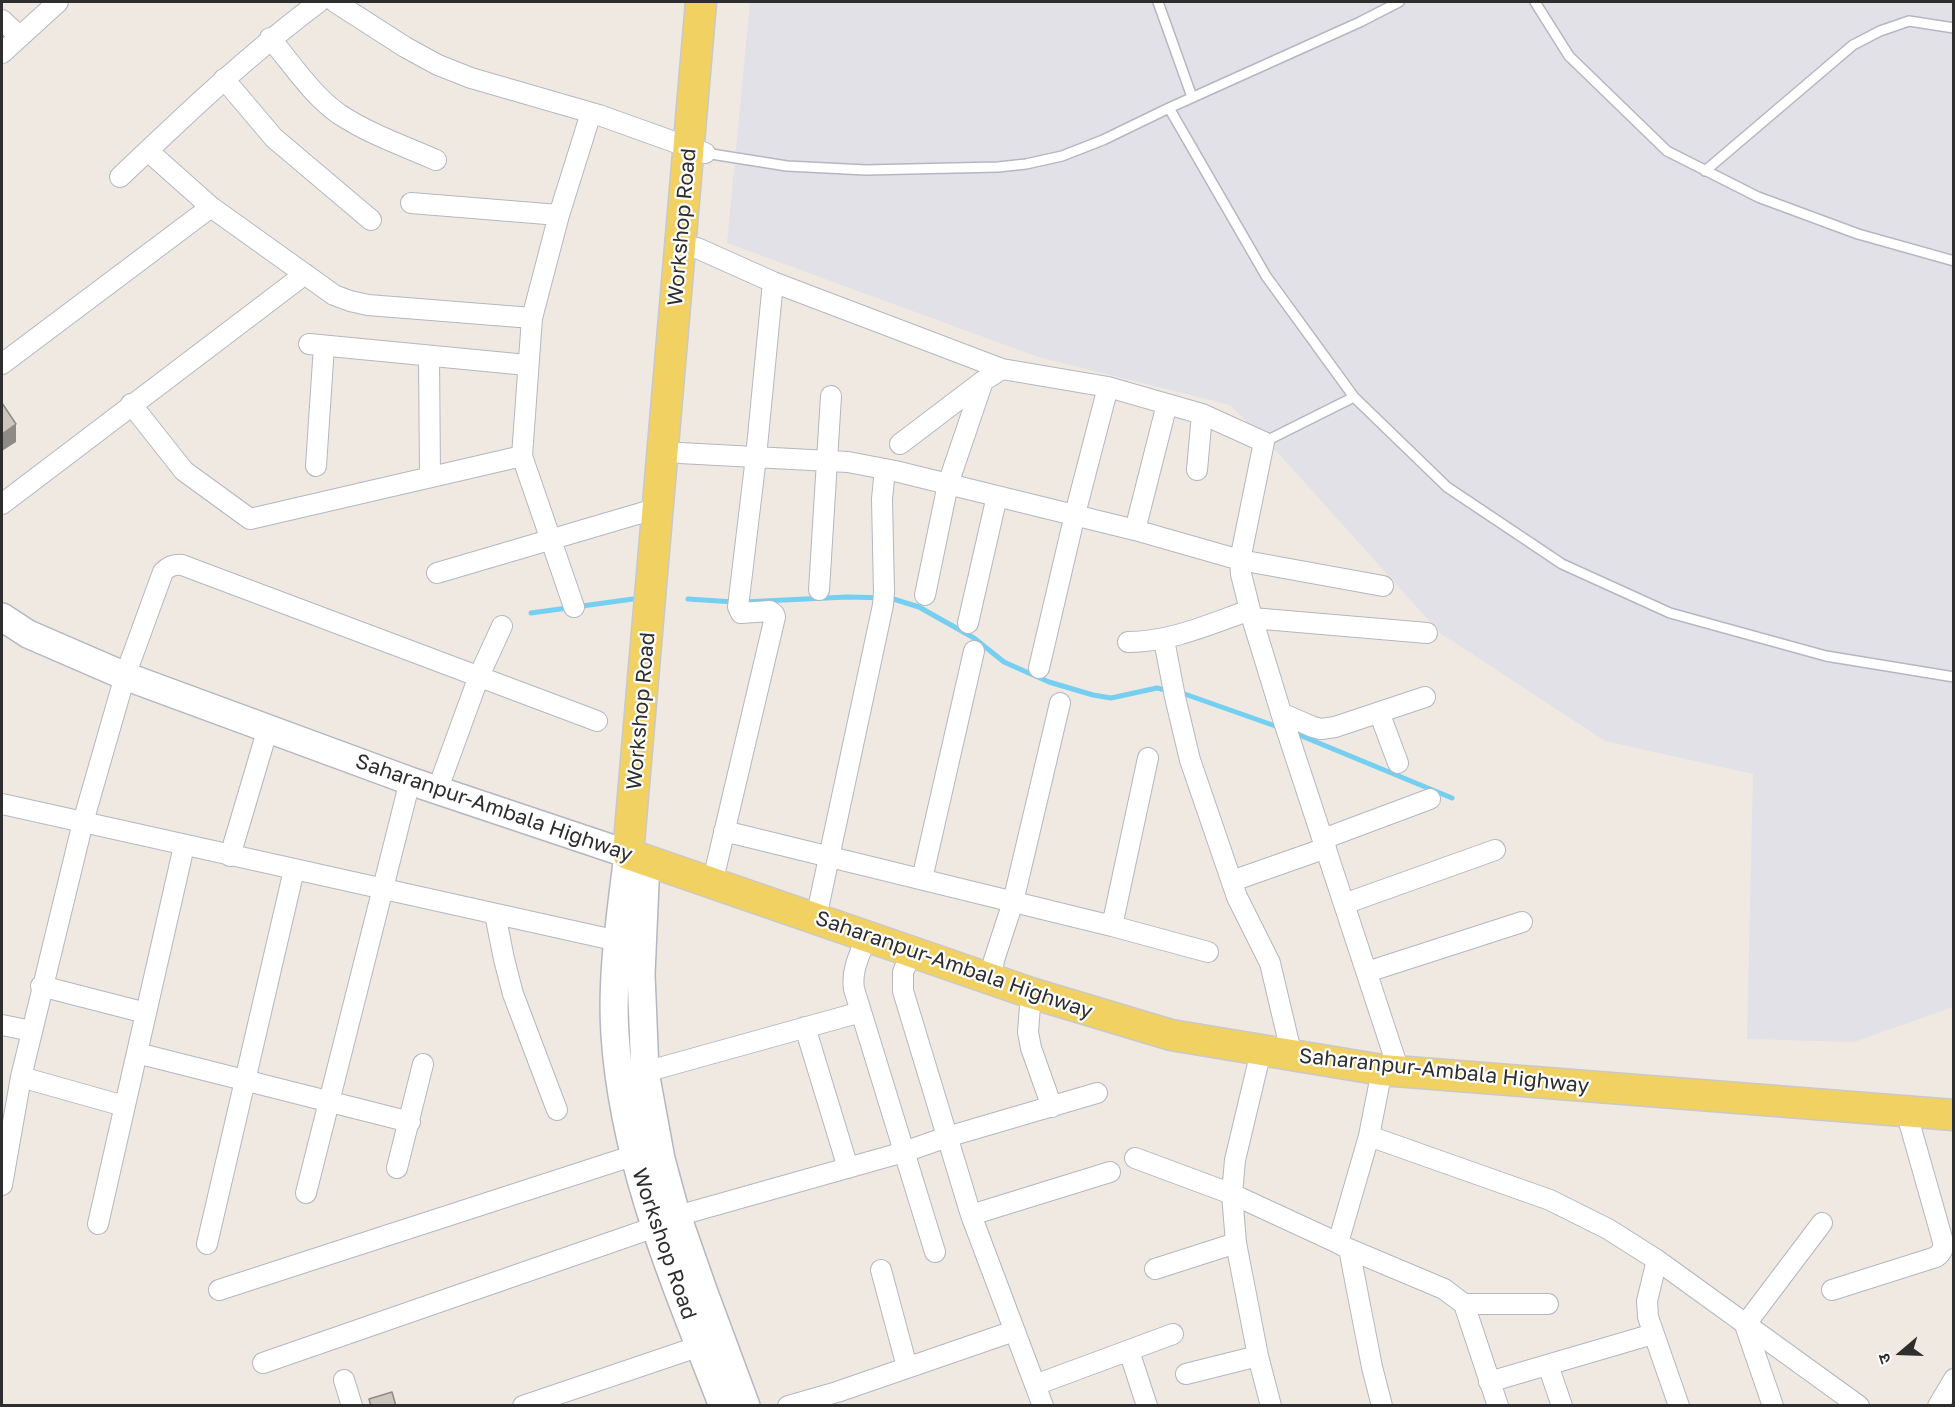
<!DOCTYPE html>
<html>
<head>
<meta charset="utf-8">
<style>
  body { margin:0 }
  #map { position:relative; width:1955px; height:1407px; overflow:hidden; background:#efe9e1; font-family:"Golos Text","Noto Sans Devanagari",sans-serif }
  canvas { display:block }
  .frame { position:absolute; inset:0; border:3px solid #2e2e2e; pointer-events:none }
  .north { position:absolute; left:1871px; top:1323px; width:60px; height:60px; -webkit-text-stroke:4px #fff; paint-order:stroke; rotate:251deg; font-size:16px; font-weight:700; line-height:24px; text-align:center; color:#2e2e2e }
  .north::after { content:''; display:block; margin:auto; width:21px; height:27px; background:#2e2e2e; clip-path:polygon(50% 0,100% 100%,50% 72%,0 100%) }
</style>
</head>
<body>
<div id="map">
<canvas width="1955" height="1407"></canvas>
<div class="frame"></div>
<div class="north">उ</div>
</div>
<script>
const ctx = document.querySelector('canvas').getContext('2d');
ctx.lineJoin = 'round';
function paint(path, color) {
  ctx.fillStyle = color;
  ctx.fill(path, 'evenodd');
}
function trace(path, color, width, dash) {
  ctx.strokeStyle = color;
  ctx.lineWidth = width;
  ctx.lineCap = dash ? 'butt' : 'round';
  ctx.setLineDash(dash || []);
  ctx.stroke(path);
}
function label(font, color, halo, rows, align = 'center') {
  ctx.font = font + ' "Golos Text",sans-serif';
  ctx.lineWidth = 4.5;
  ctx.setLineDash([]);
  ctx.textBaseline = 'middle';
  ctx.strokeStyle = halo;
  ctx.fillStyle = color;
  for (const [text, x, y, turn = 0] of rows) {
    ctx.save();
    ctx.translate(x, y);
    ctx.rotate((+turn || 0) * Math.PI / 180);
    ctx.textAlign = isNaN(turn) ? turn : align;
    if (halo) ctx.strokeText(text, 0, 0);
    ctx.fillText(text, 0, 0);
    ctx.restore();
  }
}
const industrial = new Path2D(`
  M 750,2 L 1953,2 L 1953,1007 L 1854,1042 L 1747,1039 L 1753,774 L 1605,741 L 1440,633 L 1279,454 L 1230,405 L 1038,357 L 727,243 Z`);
const stream = new Path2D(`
  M 688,599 L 734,602
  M 743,602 L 847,597 L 890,598 L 919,607 L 974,638 L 1004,662 L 1049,682 L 1093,695 L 1111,698 L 1157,688 L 1170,691
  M 531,613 L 633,599
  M 1179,692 L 1281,728
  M 1292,732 L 1452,798`);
const lane = new Path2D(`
  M 1158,2 L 1192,97
  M 1535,2 L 1569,56 L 1667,151 L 1758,197 L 1858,234 L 1954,261
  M 1169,108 L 1266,276 L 1354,397 L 1447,487 L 1562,564 L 1670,613 L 1826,656 L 1954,677
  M 705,153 L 787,166 L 866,170 L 998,167 L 1026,164 L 1062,156 L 1103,140 L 1169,108 L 1360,22 L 1399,2
  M 1705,171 L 1853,45 L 1880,31 L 1909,21 L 1954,28
  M 1264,442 L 1354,397`);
const street = new Path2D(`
  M 335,2 L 405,47 L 438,65 L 471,78 L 599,115 L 705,153
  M 2,20 L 19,36
  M 270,38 C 292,64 312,95 339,114 C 369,134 404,146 436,160
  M 2,53 L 58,2
  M 224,79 L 274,138 L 371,220
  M 148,151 L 211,207
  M 120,177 C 184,116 248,55 319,2
  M 411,203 L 559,215
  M 697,248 L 773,282 L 1002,369 L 1108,387 L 1202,414 L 1264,442 L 1240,560 L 1241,574 L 1252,618 L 1283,719 L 1399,1071
  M 309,344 L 527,365
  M 429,356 L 430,477
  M 2,364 L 211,207 L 334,295 L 350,301 L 368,305 L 532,318
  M 131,404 L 184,471 L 250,519 L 522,456
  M 900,444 L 983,381
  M 680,453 L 848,462 L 895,471 L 1135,530 L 1240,560 L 1383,586
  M 316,466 L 324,346
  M 1197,470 L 1202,414
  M 2,504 L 305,274
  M 1135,530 L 1167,404
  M 437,573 L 658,508
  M 819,590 L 831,396
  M 925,595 L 948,484 L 983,381 L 1002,369
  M 574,607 L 522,456 L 532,318 L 559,215 L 591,113
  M 1252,618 L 1427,633
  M 968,623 L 997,496
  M 1164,640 L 1175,697 L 1190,760 L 1237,897 L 1270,963 L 1292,1056
  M 1128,642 C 1171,642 1210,624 1250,610
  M 1039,668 L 1075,514 L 1108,387
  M 1379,712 L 1398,763
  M 1281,713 L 1313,727 L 1321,729 L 1335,727 L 1425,697
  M 437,791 L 479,676 L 502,626
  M 2,804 L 618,941
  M 724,831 L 1112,926 L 1208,952
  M 1323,839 L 1430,799
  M 230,856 L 268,728
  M 922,879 L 974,651
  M 1232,881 L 1326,848
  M 712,884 L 775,617 L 774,614 L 770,611 L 741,613 L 738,607 L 756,457 L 773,282
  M 1344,904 L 1495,850
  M 495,914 L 504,959 L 513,994 L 557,1110
  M 816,918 L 883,605 L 884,592 L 882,499 L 885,469
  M 1112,926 L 1148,758
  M 867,936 C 860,954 851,970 854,989 L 935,1252
  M 912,952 L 903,972 L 903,991 L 971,1215 L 1043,1406
  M 1367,972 L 1522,922
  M 991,979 L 994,960 L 1013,902 L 1060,703
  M 41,986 L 146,1013
  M 1031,993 L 1028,1032 L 1031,1048 L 1052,1107
  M 2,1025 L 32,1031
  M 805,1027 L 848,1168
  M 1261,1051 L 1235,1160 L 1232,1194 L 1236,1243 L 1258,1356 L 1271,1406
  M 137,1053 L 410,1122
  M 645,1072 L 861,1012
  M 21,1077 L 124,1106
  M 1369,1136 L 1550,1200 L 1608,1229 L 1657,1260 L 1859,1406
  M 1135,1158 L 1232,1194 L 1338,1243
  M 397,1168 L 423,1064
  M 2,1185 L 21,1077 L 83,822 L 125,676 L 163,572 C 169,566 174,564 182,565 L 597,721
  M 306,1193 L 410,781
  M 971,1215 L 1110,1172
  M 98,1224 L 184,846
  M 207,1244 L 294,870
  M 1349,1249 L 1444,1289 L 1464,1304 L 1548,1304
  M 1657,1260 L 1647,1301 L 1648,1317 L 1679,1406
  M 1155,1269 L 1236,1243
  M 881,1270 L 907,1367
  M 219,1290 L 635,1155
  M 1832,1290 L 1936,1257 C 1944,1251 1944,1247 1942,1238 L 1906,1111
  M 1464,1304 L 1498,1406
  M 1129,1351 L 1147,1406
  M 263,1363 L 655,1227 L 677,1216 L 904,1152 L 947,1137 L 1097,1093
  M 1548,1365 L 1562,1406
  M 1186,1374 L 1258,1356
  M 344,1380 L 352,1406
  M 1489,1382 L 1653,1334
  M 1035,1385 L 1173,1334
  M 523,1406 L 700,1346
  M 788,1406 L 837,1392 L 1014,1331
  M 1382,1406 L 1372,1367 L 1349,1249 L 1338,1243 L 1369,1136 L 1382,1070
  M 1773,1406 L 1745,1325 L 1822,1223
  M 1938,1406 L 1954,1379`);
const secondary = new Path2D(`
  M 2,617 L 28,634 L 125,676 L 410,781 L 628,854 C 621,914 611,974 615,1035 C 624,1167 676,1285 723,1406
  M 646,861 L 641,974 L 645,1072 L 661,1159 L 674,1207 L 703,1290 L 746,1406`);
const primary = new Path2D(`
  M 701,2 L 628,854 L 1031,993 L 1171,1035 L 1382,1070 L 1954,1115`);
const shadedWall = new Path2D(`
  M 16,424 L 16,442 L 2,451 L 2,434 Z`);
const building = new Path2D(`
  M 2,403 L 16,424 L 2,434 Z
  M 392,1392 L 396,1406 L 371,1406 L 369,1399 Z`);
const streetNames = [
  ["Workshop Road",682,227,-85],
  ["Workshop Road",641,711,-85],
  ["Saharanpur-Ambala Highway",494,808,19],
  ["Saharanpur-Ambala Highway",954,965,19],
  ["Saharanpur-Ambala Highway",1444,1071,6],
  ["Workshop Road",664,1244,71]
];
paint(industrial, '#e3e1e8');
trace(stream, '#75cff0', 5);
trace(lane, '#b4b7c1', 12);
trace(street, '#b4b7c1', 22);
trace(secondary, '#b4b7c1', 30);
trace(primary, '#c9c9c9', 33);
trace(lane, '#fff', 9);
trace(street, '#fff', 20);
trace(secondary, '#fff', 27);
trace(primary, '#f2d163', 30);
paint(shadedWall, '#8e8b86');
paint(building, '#cbc7bf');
trace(building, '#8e8b86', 1.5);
label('21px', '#2e2e2e', '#fff', streetNames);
</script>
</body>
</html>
